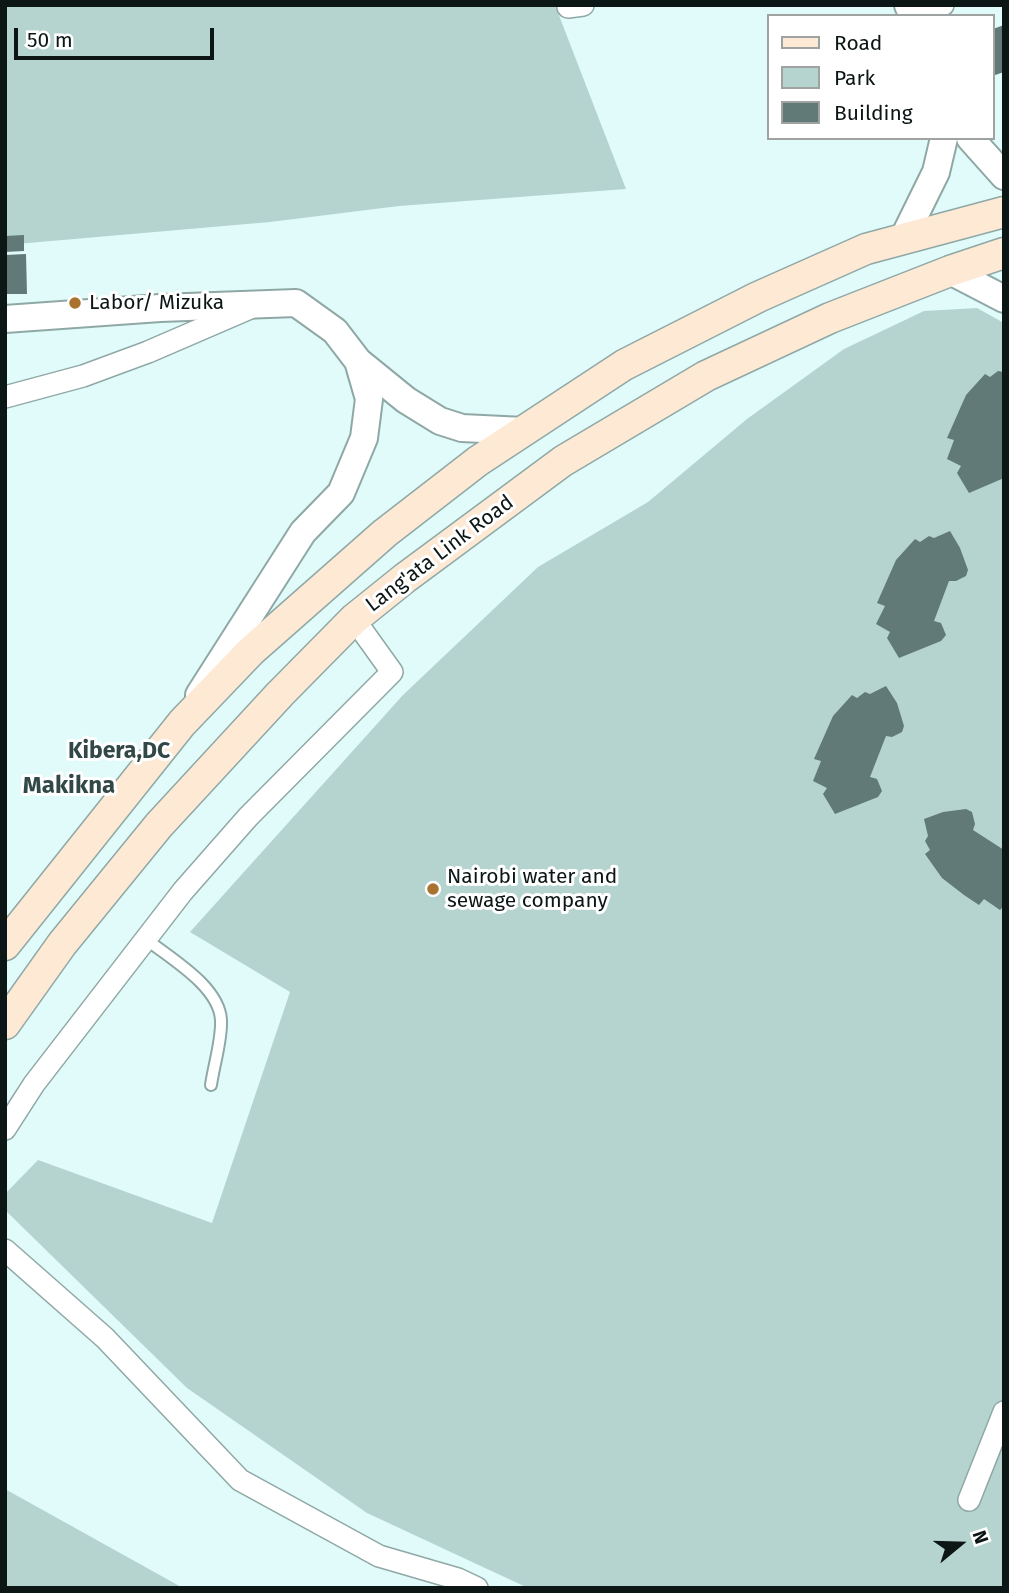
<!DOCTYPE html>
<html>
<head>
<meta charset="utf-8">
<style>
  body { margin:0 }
  #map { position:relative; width:1009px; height:1593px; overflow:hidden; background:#e0fbf9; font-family:"Fira Sans",sans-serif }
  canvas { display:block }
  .frame { position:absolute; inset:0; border:7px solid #0c1615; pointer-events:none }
  .legend { position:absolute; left:767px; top:14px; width:228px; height:126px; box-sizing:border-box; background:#fff; border:2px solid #9ea2a1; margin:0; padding:9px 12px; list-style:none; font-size:21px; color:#0c1615 }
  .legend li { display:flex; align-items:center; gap:14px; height:35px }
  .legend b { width:35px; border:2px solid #9ea2a1 }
  .north { position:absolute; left:925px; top:1509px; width:70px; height:70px; -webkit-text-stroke:5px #fff; paint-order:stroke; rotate:71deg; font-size:19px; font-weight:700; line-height:28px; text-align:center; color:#0c1615 }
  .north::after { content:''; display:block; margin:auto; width:24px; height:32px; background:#0c1615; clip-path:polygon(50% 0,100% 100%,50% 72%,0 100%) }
  .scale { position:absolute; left:14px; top:28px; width:200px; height:32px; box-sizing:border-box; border:4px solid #0c1615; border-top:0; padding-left:9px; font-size:21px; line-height:24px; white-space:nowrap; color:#0c1615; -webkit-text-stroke:5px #fff; paint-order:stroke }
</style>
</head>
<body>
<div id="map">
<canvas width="1009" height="1593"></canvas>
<div class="frame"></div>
<ul class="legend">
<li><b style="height:9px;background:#fde9d4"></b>Road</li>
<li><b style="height:19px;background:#b5d4d0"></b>Park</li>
<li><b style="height:19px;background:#617977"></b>Building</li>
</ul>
<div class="north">N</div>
<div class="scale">50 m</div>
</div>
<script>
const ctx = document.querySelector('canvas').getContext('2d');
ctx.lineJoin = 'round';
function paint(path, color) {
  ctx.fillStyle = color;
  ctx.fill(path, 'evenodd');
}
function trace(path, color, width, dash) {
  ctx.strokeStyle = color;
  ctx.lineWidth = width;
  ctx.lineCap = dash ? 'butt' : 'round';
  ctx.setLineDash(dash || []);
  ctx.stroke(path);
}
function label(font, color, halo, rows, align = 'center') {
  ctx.font = font + ' "Fira Sans",sans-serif';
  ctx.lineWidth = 6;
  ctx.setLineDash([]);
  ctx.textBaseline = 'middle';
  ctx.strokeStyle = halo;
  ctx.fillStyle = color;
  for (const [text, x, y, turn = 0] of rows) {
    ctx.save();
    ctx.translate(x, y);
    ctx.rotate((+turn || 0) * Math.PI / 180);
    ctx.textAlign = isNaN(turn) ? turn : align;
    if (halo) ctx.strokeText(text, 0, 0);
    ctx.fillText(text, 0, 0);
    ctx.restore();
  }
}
const green = new Path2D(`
  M 5,5 L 555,5 L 626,189 L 399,206 L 270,222 L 5,245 Z
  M 977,308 L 1004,323 L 1004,1588 L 528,1588 L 367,1513 L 187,1388 L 5,1210 L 5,1194 L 38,1160 L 212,1223 L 290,992 L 190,932 L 403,695 L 538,567 L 648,502 L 747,419 L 844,349 L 924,311 Z
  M 5,1489 L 183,1588 L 5,1588 Z`);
const building = new Path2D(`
  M 1004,25 L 1004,72 L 995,75 L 993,29 Z
  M 24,235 L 24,251 L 5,252 L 5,236 Z
  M 26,254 L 27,294 L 7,294 L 5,255 Z
  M 998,371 L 1004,372 L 1004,478 L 969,493 L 957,473 L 961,466 L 947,459 L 954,440 L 947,438 L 966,395 L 985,374 L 990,377 Z
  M 950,531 L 960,548 L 968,570 L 966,576 L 956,581 L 949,581 L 934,621 L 941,623 L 946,635 L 941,641 L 899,658 L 887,638 L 890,632 L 876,624 L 885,606 L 877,603 L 896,560 L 915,539 L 920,542 L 929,536 L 934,538 Z
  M 886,686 L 897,703 L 904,726 L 902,732 L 892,737 L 886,736 L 870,777 L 877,779 L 882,791 L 878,797 L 835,814 L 823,794 L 827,788 L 813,781 L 821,761 L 814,759 L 833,716 L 852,695 L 857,698 L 865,692 L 870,694 Z
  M 966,809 L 972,812 L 975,824 L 973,830 L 1004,850 L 1004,906 L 1000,910 L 984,899 L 979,905 L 964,895 L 942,878 L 925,854 L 930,850 L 925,841 L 928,836 L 924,819 L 943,812 Z`);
const service = new Path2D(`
  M 146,939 C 171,959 219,986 221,1020 C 222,1040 214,1064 211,1085`);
const minor = new Path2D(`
  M 568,7 L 583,5
  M 916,16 L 943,5
  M 5,397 L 83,376 L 148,352 L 250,308
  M 5,1129 L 34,1084 L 183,891 L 248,817 L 392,672 L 354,619
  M 5,1250 L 105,1338 L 240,1480 L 379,1556 L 458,1579 L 477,1588
  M 969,1500 L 1004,1412`);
const tertiary = new Path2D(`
  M 908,5 L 913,16
  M 970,138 L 1004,176
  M 903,239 L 936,172 L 944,138
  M 950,271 L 1004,299
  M 5,319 L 160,308 L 296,303 L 335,331 L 358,361 L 406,400 L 440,421 L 462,428 L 524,431
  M 199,695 L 303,532 L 341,493 L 364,438 L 369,399 L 358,361`);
const secondary = new Path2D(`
  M 5,945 L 182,723 L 251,651 L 385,533 L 478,461 L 624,365 L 758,297 L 866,249 L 1004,212
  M 5,1024 L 62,944 L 159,825 L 280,694 L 354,619 L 405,578 L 563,461 L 706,376 L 830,318 L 950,271 L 1004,253`);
const markers = [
  [75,303,7,"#a9722e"],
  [433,889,7,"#a9722e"]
];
const poiNames = [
  ["Labor/ Mizuka",89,303],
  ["Nairobi water and",447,877],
  ["sewage company",447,901]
];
const streetNames = [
  ["Lang'ata Link Road",440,554,-37]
];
const neighbourhoodNames = [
  ["Kibera,DC",119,752]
];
const quarterNames = [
  ["Makikna",69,786]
];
paint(green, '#b5d4d0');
paint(building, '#617977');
trace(service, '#8fa8a6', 14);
trace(minor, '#8fa8a6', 24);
trace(tertiary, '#8fa8a6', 30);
trace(secondary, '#8fa8a6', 33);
trace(service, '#fff', 10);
trace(minor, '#fff', 21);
trace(tertiary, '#fff', 26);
trace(secondary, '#fde9d4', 30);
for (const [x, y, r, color] of markers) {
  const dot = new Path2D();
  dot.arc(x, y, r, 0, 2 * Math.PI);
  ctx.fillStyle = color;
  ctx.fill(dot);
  trace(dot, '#fff', 2.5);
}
label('21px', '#0c1615', '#fff', poiNames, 'left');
label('21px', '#0c1615', '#fff', streetNames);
label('bold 23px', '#314846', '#fff', neighbourhoodNames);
label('bold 24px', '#314846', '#fff', quarterNames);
</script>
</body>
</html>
